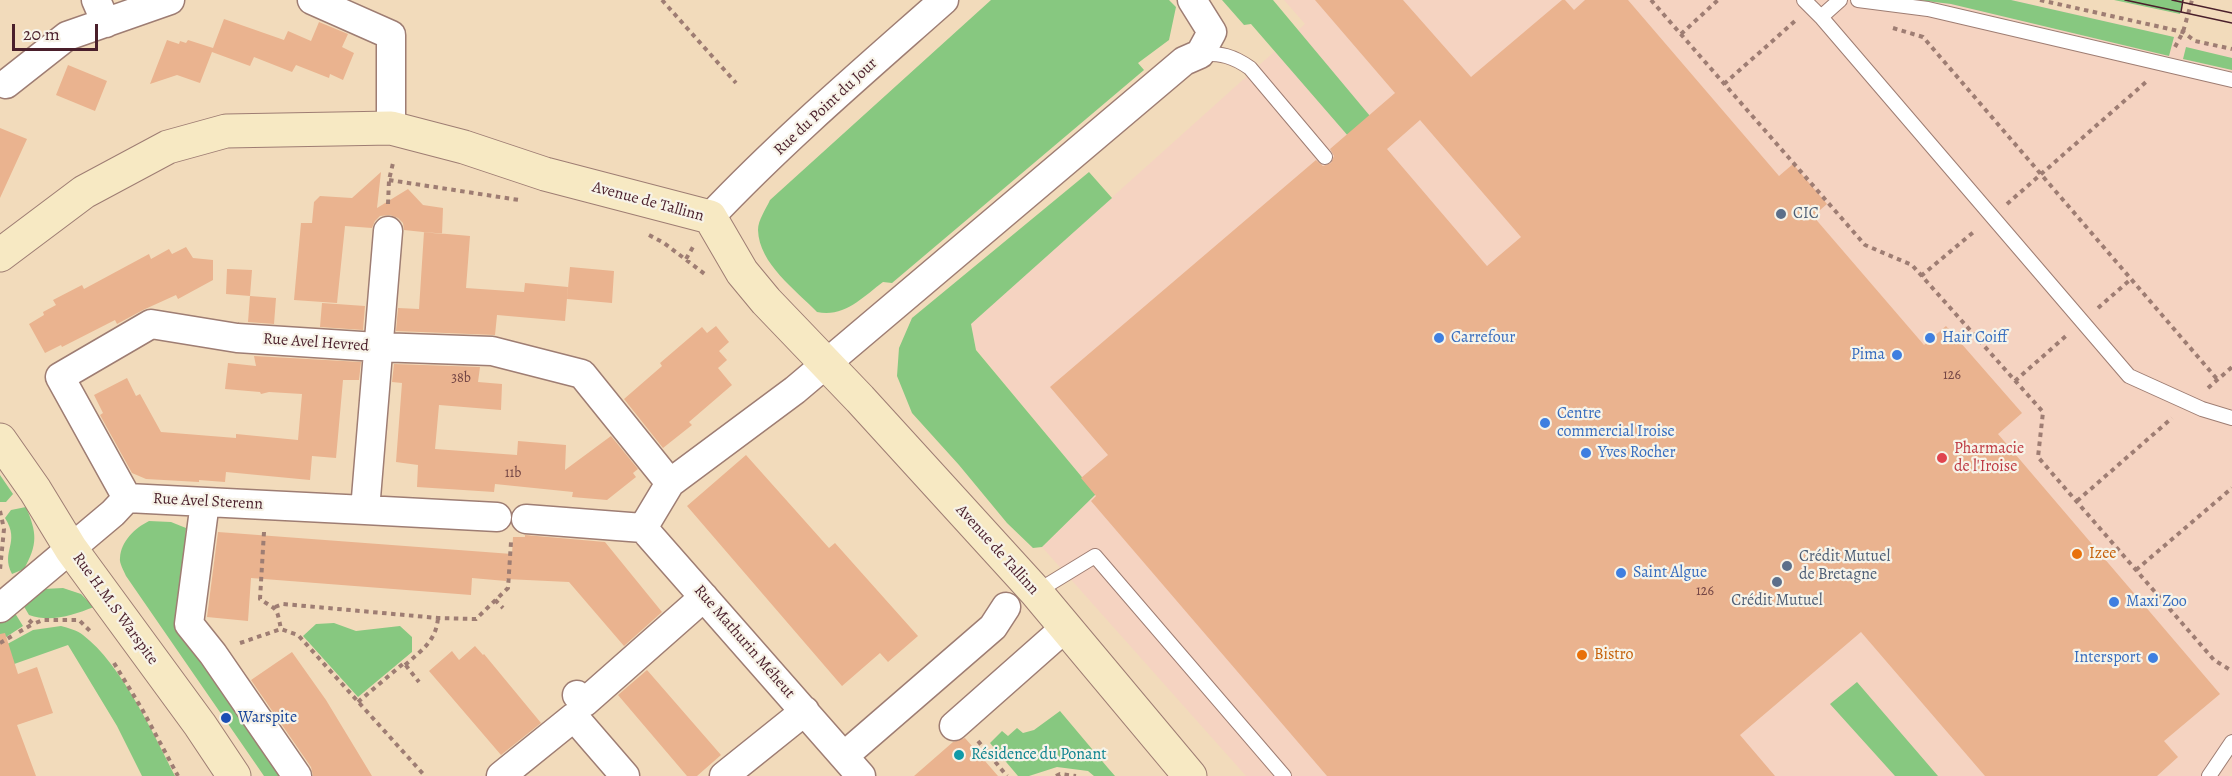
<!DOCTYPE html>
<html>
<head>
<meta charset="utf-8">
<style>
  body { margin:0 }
  #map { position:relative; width:2232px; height:776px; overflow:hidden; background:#f2dbbb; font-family:Alegreya,serif }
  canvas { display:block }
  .scale { position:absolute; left:12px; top:24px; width:86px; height:27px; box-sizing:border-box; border:3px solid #4a1f2b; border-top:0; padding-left:8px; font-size:18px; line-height:21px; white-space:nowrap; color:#4a1f2b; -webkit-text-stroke:4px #f7f3e8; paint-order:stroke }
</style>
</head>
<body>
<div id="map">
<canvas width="2232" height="776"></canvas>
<div class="scale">20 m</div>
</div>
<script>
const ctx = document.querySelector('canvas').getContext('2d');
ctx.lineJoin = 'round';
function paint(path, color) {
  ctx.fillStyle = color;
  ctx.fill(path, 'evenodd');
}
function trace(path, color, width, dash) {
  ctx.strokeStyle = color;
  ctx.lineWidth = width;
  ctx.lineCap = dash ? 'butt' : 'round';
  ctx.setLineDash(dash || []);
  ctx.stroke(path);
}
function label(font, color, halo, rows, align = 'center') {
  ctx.font = font + ' Alegreya,serif';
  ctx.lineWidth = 4.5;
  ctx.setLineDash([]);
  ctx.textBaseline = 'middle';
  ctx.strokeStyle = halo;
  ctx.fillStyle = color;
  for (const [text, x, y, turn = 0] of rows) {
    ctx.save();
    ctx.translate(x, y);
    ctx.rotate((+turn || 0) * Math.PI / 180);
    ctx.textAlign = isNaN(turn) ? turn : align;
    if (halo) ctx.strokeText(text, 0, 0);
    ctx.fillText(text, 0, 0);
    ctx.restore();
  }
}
const built = new Path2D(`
  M 1284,0 L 2014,0 L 2232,50 L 2232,773 L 2229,776 L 1246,776 L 1042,547 L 1096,494 L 976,349 L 971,324 L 1305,24 Z`);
const green = new Path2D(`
  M 991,0 L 1169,0 L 1176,7 L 1169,40 L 1138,63 L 1144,70 L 892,283 L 883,282 C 863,297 844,318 817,312 C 796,290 759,264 758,230 C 758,220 766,209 770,200 Z
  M 1222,0 L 1273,0 L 1370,116 L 1349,137 L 1251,24 L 1244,25 Z
  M 1918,0 L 2011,0 L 2174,37 L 2169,56 L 1951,4 Z
  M 2114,0 L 2183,0 L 2180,14 Z
  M 2186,47 L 2232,58 L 2232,70 L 2183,59 Z
  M 1089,172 L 1112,198 L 971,324 L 976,350 L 1096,494 L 1042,547 L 1033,548 L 1007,523 L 959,465 L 912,413 L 897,376 L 899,348 L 912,318 Z
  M 0,475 L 13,494 L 6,502 L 0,502 Z
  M 26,507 C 37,533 38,544 24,569 L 12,574 C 0,551 21,543 5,518 L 11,510 Z
  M 149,521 L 171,522 L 186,528 L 182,581 L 281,776 L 264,776 L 126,576 C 124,571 119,563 120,558 C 121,541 135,528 149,521 Z
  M 63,588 L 81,594 L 94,607 C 73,615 51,623 29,615 L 22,603 L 43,589 Z
  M 13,610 L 23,626 L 0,641 L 0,617 Z
  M 334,623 L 356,631 L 400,626 L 412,637 L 412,652 L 358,697 L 303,636 L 316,624 Z
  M 61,626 C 68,628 77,630 83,635 C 121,664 153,733 175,776 L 142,776 L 117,726 L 68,645 L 0,669 L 0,648 L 33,630 Z
  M 1857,682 L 1938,776 L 1895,776 L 1830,704 Z
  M 1060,711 L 1108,768 L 1115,776 L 1094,776 L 1088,771 L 1057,767 L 1029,776 L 1018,776 L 990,743 L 1002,731 L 1008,736 L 1017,728 L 1023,733 L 1034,730 Z`);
const building = new Path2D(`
  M 1315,0 L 1403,0 L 1471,77 L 1562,0 L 1565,0 L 1574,10 L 1585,0 L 1628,0 L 1779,176 L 1793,164 L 1827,204 L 1813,216 L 1924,345 L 1946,326 L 2022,413 L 1998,434 L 2220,694 L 2164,741 L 2178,757 L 2157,776 L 1985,776 L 1861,632 L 1740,735 L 1775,776 L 1327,776 L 1091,501 L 1096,496 L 1081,478 L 1108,455 L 1050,387 L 1316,160 L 1323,166 L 1331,163 L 1334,156 L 1330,149 L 1395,93 ZM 1420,120 L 1521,237 L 1487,266 L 1387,149 Z
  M 224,19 L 284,40 L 288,31 L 311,41 L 319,22 L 348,34 L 342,47 L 354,53 L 343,80 L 330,74 L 329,78 L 296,65 L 292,72 L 254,57 L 250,66 L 212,52 L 200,83 L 177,75 L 150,84 L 167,40 L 179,44 L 180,41 L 186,43 L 188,40 L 213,48 Z
  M 68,65 L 107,81 L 95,111 L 56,95 Z
  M 0,128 L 27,139 L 0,198 Z
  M 381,172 L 377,208 L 408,189 L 423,205 L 443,208 L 442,234 L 404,230 L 403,223 L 398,218 L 390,215 L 380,216 L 375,221 L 372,228 L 345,226 L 337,303 L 294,300 L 301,223 L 312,223 L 314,202 L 320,196 L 352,198 Z
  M 424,232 L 470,236 L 466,288 L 524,292 L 525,283 L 568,287 L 565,321 L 497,315 L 495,335 L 396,331 L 398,308 L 419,309 Z
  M 186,247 L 193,258 L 213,260 L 213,280 L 178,299 L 176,295 L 143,310 L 117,324 L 115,320 L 62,347 L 61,345 L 45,353 L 29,324 L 44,315 L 43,312 L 56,305 L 53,300 L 82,285 L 84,289 L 149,254 L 151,259 L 169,249 L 172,254 Z
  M 570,267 L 614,271 L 612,303 L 567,299 Z
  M 227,269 L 252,270 L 250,296 L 226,294 Z
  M 250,296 L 276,298 L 274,324 L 248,322 Z
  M 322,303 L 365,306 L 363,330 L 320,327 Z
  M 716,326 L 729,342 L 719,351 L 727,360 L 718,368 L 732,385 L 689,422 L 692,425 L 663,448 L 624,399 L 662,366 L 660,363 L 702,327 L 707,333 Z
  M 254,356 L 361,362 L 359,380 L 343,380 L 336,458 L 312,456 L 310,480 L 226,472 L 225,482 L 199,480 L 199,482 L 146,479 L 132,473 L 100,415 L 103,413 L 94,395 L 127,378 L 136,396 L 140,394 L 161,432 L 236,438 L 236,434 L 298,440 L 302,394 L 269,392 L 261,394 L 260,392 L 225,389 L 228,363 L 256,366 Z
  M 394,364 L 480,367 L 478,382 L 502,384 L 501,410 L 439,405 L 435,449 L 517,455 L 518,441 L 566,445 L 565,470 L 611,436 L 638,469 L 633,473 L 636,477 L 607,500 L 572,497 L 573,492 L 495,484 L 494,492 L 417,487 L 418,465 L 396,462 L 402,383 L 392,382 Z
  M 746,455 L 829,548 L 835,543 L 918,636 L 888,662 L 880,653 L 842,686 L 687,506 Z
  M 218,532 L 512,554 L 513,537 L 525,537 L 525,535 L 605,542 L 662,612 L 624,646 L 569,582 L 506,579 L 506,581 L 472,578 L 471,595 L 251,578 L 248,621 L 207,617 Z
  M 5,633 L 18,674 L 37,667 L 53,713 L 17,725 L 36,776 L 0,776 L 0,634 Z
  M 475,646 L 483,655 L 484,654 L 541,723 L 501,755 L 429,671 L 452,651 L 459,660 Z
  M 292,652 L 326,700 L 372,776 L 313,776 L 311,767 L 251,680 Z
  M 647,670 L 721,755 L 697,776 L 687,776 L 618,695 Z
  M 965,738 L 998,776 L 914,776 L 953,742 Z`);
const path = new Path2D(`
  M 662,0 L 736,83
  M 1651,0 L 1865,245 L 1912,265 L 2043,412 L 2038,457 L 2214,660 L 2232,671
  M 2040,0 L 2183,32 L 2195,41 L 2232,49
  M 1893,28 L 1923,37 L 2217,379
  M 1681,34 L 1718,0
  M 2175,47 L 2183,32 L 2192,0
  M 1724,84 L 1795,21
  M 389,180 L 519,200
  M 388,204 L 389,180 L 393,163
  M 2007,204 L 2146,82
  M 649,235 L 664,243 L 706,275
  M 686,259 L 693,247
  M 1921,276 L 1976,230
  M 2098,308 L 2131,279
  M 2015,381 L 2067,335
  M 2208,388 L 2232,367
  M 2077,501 L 2172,418
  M 0,511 L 4,529 L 0,570
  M 264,532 L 260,599 C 279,612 276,606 281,629
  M 2136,570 L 2232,488
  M 495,600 L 503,608
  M 275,607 L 283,604 L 438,618 L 476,619 L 508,588 L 511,542
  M 29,620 L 33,624 L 43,620 L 79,620 L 90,631
  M 19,632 L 33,624
  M 0,643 L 12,636
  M 240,643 L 281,629 L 298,635 L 425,776
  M 114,663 L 142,709 L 178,776
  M 405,665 C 422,650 436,641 438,618
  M 358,702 L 404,663 L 419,682
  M 978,741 L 1007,776
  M 1056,776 L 1060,774 L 1076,776`);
const lane = new Path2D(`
  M 1804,0 L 1821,17
  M 1840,0 L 1821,17 L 2129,376 L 2202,409 L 2232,418
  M 1858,0 L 1928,9 L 2232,80
  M 1200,54 C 1221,53 1233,56 1250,68 L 1325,157
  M 1036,592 L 1095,556 L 1284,776
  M 2209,776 L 2232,742`);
const street = new Path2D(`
  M 96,0 L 106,23
  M 312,0 L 391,35 L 391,128
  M 6,84 L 67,36 L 170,0
  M 710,217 C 783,140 865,70 944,0
  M 127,498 L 60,377 L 151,324 L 237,338 L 377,347 L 492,351 L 582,374 L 670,483
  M 205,502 L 189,624 L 213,654 L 297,776
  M 365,510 L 497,517
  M 526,519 L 643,528
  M 0,608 L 113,513 L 127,498 L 365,510 L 388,231
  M 577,695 L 585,702 L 704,597
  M 954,726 L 1066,627
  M 844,756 L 993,627 L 1006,607
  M 501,776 L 574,717 L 625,776
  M 724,776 L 805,711
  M 861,776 L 643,528 L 670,483 L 795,390 L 1184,61 L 1200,54 L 1212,32 L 1192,0`);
const secondary = new Path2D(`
  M 0,255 L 84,192 L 168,147 L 226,131 L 391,128 L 464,147 L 545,174 L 710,217 L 742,272 L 766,301 L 860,399 L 1036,592 L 1190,776
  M 0,440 L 35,490 L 71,549 L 200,725 L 234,776`);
const tram = new Path2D(`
  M 2125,0 L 2181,12 L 2183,0
  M 2172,0 L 2232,13
  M 2182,6 L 2181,12 L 2232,23`);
const markers = [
  [1781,214,6,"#5c6f8a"],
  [1439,338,6,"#3f7fe0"],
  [1930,338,6,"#3f7fe0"],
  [1897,355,6,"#3f7fe0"],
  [1545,423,6,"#3f7fe0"],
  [1586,453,6,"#3f7fe0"],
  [1942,458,6,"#e0444e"],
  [2077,554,6,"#e8710a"],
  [1787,566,6,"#5c6f8a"],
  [1621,573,6,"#3f7fe0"],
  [1777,582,6,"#5c6f8a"],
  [2114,602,6,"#3f7fe0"],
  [1582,655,6,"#e8710a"],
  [2153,658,6,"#3f7fe0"],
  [226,718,6,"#1a4fb4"],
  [959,755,6,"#0f9aa8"]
];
const numberNames = [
  ["126",1952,376],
  ["38b",461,379],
  ["11b",513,474],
  ["126",1705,592]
];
const streetNames = [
  ["Rue du Point du Jour",826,107,-43],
  ["Avenue de Tallinn",648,202,15],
  ["Rue Avel Hevred",316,343,4],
  ["Rue Avel Sterenn",208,502,3],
  ["Avenue de Tallinn",997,550,48],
  ["Rue H.M.S Warspite",115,609,54],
  ["Rue Mathurin Méheut",744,642,49]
];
const serviceNames = [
  ["CIC",1793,214],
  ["Crédit Mutuel",1799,557],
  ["de Bretagne",1799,575],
  ["Crédit Mutuel",1777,601,"center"]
];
const shopNames = [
  ["Carrefour",1451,338],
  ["Hair Coiff",1942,338],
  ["Pima",1885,355,"right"],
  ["Centre",1557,414],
  ["commercial Iroise",1557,432],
  ["Yves Rocher",1598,453],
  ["Saint Algue",1633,573],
  ["Maxi Zoo",2126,602],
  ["Intersport",2141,658,"right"]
];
const healthNames = [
  ["Pharmacie",1954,449],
  ["de l'Iroise",1954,467]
];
const foodNames = [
  ["Izee",2089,554],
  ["Bistro",1594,655]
];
const transitNames = [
  ["Warspite",238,718]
];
const cultureNames = [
  ["Résidence du Ponant",971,755]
];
paint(built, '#f5d3c1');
paint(green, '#87c880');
paint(building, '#eab38f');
trace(lane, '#9e7d73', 16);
trace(street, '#9e7d73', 31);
trace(secondary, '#9e7d73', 35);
trace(path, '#9e7d73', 4, [4.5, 4.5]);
trace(lane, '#fff', 14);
trace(street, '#fff', 28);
trace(secondary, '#f7e9c3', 33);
trace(tram, '#4a1f2b', 1.5);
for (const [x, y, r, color] of markers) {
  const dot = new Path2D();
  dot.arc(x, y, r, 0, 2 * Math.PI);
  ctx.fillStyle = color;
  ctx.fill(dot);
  trace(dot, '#f7f3e8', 2);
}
label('14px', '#724444', null, numberNames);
label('16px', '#4a1f2b', '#f7f3e8', streetNames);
label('16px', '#4e5e75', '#f7f3e8', serviceNames, 'left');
label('16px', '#366cbe', '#f7f3e8', shopNames, 'left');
label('16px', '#be3a42', '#f7f3e8', healthNames, 'left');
label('16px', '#c56008', '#f7f3e8', foodNames, 'left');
label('16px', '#164399', '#f7f3e8', transitNames, 'left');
label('16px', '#0d838f', '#f7f3e8', cultureNames, 'left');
</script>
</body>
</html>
